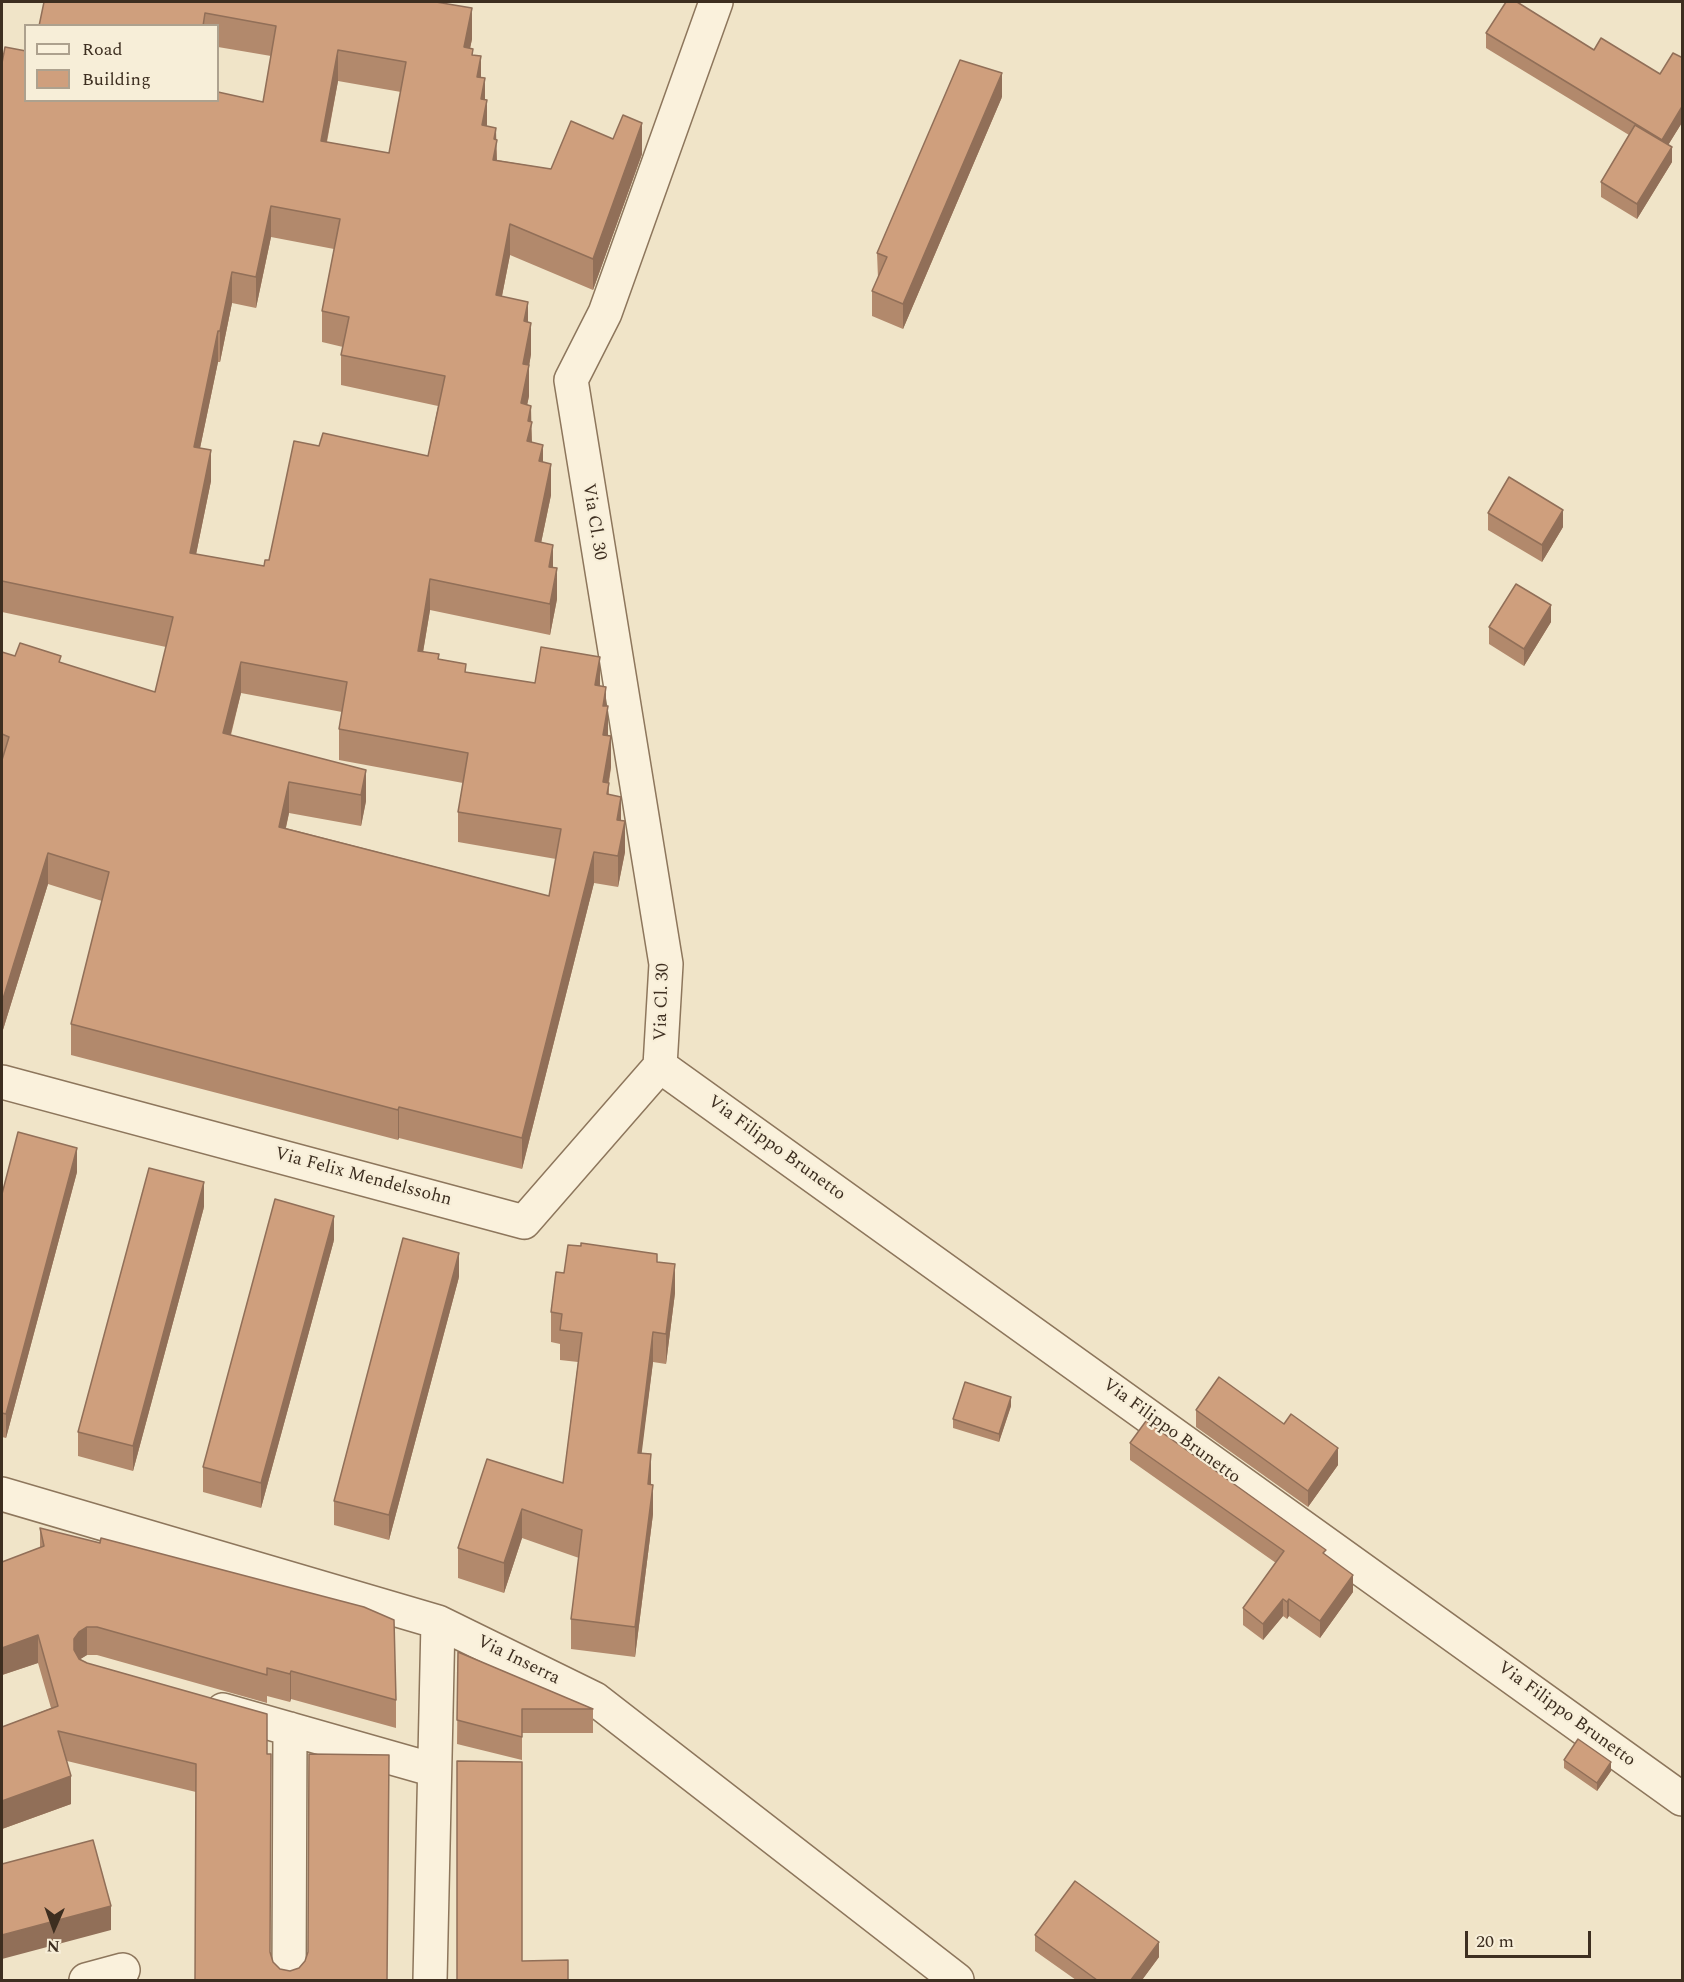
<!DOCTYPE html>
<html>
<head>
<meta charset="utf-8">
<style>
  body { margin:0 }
  #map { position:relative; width:1684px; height:1982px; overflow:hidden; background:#f0e4c8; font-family:Spectral,serif }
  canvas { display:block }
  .frame { position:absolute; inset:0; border:3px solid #3d2e20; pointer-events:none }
  .legend { position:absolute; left:24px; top:24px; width:195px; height:78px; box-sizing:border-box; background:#f7eed8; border:2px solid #ada18e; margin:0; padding:8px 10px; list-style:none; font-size:18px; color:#3d2e20 }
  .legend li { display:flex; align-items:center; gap:12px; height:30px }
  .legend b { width:30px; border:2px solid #ada18e }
  .north { position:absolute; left:24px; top:1898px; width:60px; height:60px; -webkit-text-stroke:4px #f7eed8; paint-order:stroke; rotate:182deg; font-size:16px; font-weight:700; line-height:24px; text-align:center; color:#3d2e20 }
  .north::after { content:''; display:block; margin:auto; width:21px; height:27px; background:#3d2e20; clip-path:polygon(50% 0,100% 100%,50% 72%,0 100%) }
  .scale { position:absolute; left:1465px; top:1931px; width:126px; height:27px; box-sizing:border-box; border:3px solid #3d2e20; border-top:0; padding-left:8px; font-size:18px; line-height:21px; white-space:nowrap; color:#3d2e20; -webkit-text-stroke:4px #f7eed8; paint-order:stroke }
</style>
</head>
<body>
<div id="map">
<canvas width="1684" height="1982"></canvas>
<div class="frame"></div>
<ul class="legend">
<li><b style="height:8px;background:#faf1dc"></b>Road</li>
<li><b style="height:16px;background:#cf9f7d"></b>Building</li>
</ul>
<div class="north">N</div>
<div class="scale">20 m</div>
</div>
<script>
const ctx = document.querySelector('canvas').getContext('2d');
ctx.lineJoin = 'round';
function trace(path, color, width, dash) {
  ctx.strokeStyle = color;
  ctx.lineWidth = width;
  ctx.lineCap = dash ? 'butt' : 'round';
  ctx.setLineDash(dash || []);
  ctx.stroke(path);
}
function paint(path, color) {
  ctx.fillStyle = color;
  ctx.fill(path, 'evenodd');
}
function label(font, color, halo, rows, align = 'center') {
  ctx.font = font + ' Spectral,serif';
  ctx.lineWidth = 4.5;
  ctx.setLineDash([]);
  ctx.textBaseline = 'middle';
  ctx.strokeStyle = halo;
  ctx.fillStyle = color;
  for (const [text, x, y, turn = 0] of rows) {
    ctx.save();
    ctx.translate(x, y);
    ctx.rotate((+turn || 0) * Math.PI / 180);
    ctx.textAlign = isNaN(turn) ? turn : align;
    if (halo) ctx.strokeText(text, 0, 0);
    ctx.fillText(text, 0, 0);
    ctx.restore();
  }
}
const street = new Path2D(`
  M 660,1066 L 1682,1799
  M 660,1066 L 666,964 L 571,380 L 605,313 L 716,2
  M 2,1082 L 524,1222 L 660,1066
  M 2,1494 L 438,1622 L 595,1699 L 957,1980
  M 223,1710 L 434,1770
  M 86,1980 L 123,1970
  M 289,1980 L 290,1729
  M 430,1980 L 438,1622`);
const wall = new Path2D(`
  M 44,2 L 436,2 L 472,39 L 470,48 L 481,78 L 485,100 L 487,126 L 496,140 L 497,160 L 551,169 L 642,154 L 593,290 L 510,255 L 502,296 L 528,322 L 531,354 L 529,366 L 529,396 L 527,405 L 531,422 L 532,442 L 543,462 L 551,495 L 541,543 L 553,568 L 557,599 L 550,635 L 430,610 L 423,652 L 466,672 L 535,683 L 600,686 L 606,706 L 608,736 L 611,767 L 609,783 L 609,795 L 621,820 L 625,852 L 618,887 L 594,883 L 522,1169 L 399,1138 L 398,1140 L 71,1055 L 71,1024 L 102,901 L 48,884 L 2,1033 L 2,652 L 15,656 L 61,663 L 155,692 L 166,647 L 2,612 L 2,63 L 263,102 L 271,56 L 218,47 L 218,26 L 39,26 ZM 338,81 L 401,92 L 389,153 L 327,142 ZM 271,237 L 334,249 L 322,311 L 322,342 L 343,347 L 341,355 L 341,385 L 438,406 L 428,456 L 319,446 L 269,560 L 264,566 L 196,554 L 211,481 L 200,448 L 218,362 L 220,362 L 232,303 L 256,308 ZM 241,693 L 342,712 L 339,729 L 339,760 L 463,783 L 458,812 L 458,842 L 556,859 L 549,896 L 286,828 L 289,813 L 361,826 L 366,801 L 366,770 L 231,735 Z
  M 1486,33 L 1594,50 L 1660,74 L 1683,58 L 1683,121 L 1668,145 L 1672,162 L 1637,219 L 1601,197 L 1601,182 L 1629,135 L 1486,48 Z
  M 1002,97 L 903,329 L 872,316 L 872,291 L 878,278 L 877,253 Z
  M 1488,513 L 1563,527 L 1542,562 L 1488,530 Z
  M 1551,622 L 1524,666 L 1489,644 L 1489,627 Z
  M 77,1172 L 6,1438 L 2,1437 L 2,1194 Z
  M 204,1207 L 133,1471 L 78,1456 L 78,1432 Z
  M 334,1240 L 261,1508 L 203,1492 L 203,1467 Z
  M 657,1262 L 675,1293 L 666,1364 L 653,1362 L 641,1453 L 651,1484 L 653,1514 L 635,1657 L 571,1649 L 571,1619 L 579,1558 L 522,1538 L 504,1593 L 458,1578 L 458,1548 L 563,1483 L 578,1362 L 560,1360 L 560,1344 L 551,1342 L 551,1312 L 564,1273 Z
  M 459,1277 L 389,1540 L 334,1525 L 334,1501 Z
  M 1011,1406 L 999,1442 L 953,1428 L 953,1419 Z
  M 1196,1410 L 1284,1424 L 1338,1465 L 1308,1507 L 1196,1427 Z
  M 1130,1443 L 1326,1555 L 1353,1592 L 1320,1638 L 1289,1616 L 1287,1619 L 1283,1616 L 1263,1640 L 1243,1625 L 1243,1608 L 1276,1563 L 1130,1460 Z
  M 40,1528 L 396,1700 L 396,1728 L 291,1699 L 290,1702 L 267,1696 L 267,1703 L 97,1655 L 87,1655 L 80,1659 L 267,1754 L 270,1952 L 273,1962 L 280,1969 L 290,1971 L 387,1980 L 195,1980 L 196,1792 L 67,1761 L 71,1804 L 2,1829 L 2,1727 L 51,1708 L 38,1663 L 2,1675 L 2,1562 L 40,1548 Z
  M 458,1652 L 593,1709 L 593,1733 L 522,1733 L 522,1760 L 457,1744 Z
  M 1564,1760 L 1611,1771 L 1597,1791 L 1564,1768 Z
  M 1035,1935 L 1159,1957 L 1142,1980 L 1076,1980 L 1035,1951 Z`);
const shadedWall = new Path2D(`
  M 472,8 L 472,39 L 464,78 L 464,47 Z
  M 338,50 L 338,81 L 321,171 L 321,141 Z
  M 481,56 L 481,87 L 477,77 Z
  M 1002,73 L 1002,97 L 903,329 L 903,304 Z
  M 485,78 L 485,109 L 481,99 Z
  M 487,100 L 487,131 L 482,125 Z
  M 1683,105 L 1683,121 L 1662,155 L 1662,140 Z
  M 642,123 L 642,154 L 593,290 L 593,259 Z
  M 496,128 L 497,171 L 493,191 L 494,139 Z
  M 1672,147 L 1672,162 L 1637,219 L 1637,204 Z
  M 271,206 L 271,237 L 256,308 L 256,277 Z
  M 510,224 L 510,255 L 496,326 L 496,295 Z
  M 232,272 L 232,303 L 220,362 L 220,331 Z
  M 528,302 L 528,332 L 524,321 Z
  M 531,323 L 531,354 L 529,366 L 529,396 L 521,434 L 521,403 L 523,364 Z
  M 218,331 L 218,362 L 194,477 L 194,447 Z
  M 531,406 L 532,453 L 527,472 L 528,421 Z
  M 543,445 L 543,476 L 539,461 Z
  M 211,450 L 211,481 L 190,584 L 190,553 Z
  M 551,464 L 551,495 L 535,572 L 535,541 Z
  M 1563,510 L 1563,527 L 1542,562 L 1542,545 Z
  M 553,545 L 553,576 L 549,567 Z
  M 557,568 L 557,599 L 550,635 L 550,604 Z
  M 430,579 L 430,610 L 418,682 L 418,651 Z
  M 1551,605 L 1551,622 L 1524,666 L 1524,649 Z
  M 600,657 L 600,688 L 595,685 Z
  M 241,662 L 241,693 L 223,764 L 223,733 Z
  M 606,687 L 606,715 L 608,706 L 608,737 L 603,766 L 603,706 Z
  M 611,736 L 611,767 L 603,813 L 603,782 Z
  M 366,770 L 366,801 L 361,826 L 361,795 Z
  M 289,782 L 289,813 L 279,857 L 279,827 Z
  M 621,797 L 621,828 L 617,820 Z
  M 625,821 L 625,852 L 618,887 L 618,856 Z
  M 594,852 L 594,883 L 522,1169 L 522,1138 Z
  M 48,853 L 48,884 L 2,1033 L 2,1002 Z
  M 399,1107 L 399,1138 L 398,1140 L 398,1110 Z
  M 77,1148 L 77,1172 L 6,1438 L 6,1414 Z
  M 204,1182 L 204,1207 L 133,1471 L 133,1446 Z
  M 334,1216 L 334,1240 L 261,1508 L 261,1483 Z
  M 459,1253 L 459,1277 L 389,1540 L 389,1515 Z
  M 675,1264 L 675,1293 L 666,1364 L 666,1334 Z
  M 653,1332 L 653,1362 L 638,1483 L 638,1453 Z
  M 1011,1397 L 1011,1406 L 999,1442 L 999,1434 Z
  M 1338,1448 L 1338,1465 L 1308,1507 L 1308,1491 Z
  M 651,1454 L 651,1484 L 648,1484 Z
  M 653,1485 L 653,1514 L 635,1657 L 635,1627 Z
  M 522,1509 L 522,1538 L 504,1593 L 504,1563 Z
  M 1353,1575 L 1353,1592 L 1320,1638 L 1320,1621 Z
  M 1283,1599 L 1283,1616 L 1263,1640 L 1263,1624 Z
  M 1289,1599 L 1289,1616 L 1287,1619 L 1287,1602 Z
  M 87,1627 L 87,1655 L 79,1660 L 74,1667 L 74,1639 L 79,1632 Z
  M 38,1635 L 38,1663 L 2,1675 L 2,1648 Z
  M 291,1671 L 291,1699 L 290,1702 L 290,1674 Z
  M 1611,1762 L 1611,1771 L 1597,1791 L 1597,1783 Z
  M 71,1776 L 71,1804 L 2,1829 L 2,1801 Z
  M 111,1906 L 111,1930 L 2,1959 L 2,1935 Z
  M 1159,1942 L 1159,1957 L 1142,1980 L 1131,1980 Z`);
const building = new Path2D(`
  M 44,2 L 436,2 L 472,8 L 464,47 L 473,49 L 472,55 L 481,56 L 477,77 L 485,78 L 481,99 L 487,100 L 482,125 L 496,128 L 494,139 L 497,140 L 493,160 L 551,169 L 571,121 L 613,139 L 623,115 L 642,123 L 593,259 L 510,224 L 496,295 L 528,302 L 524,321 L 531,323 L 523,364 L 529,365 L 521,403 L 531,406 L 528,421 L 532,422 L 527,441 L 543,445 L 539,461 L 551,464 L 535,541 L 553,545 L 549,567 L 557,568 L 550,604 L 430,579 L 418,651 L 439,654 L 438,659 L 466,664 L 465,672 L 535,683 L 541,647 L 600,657 L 595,685 L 606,687 L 603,706 L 608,706 L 603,735 L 611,736 L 603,782 L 609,783 L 607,794 L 621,797 L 617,820 L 625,821 L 618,856 L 594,852 L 522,1138 L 399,1107 L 398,1110 L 71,1024 L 109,872 L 48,853 L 2,1002 L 2,760 L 9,737 L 2,734 L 2,652 L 15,656 L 20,643 L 61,656 L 59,662 L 155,692 L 173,617 L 2,581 L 2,63 L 5,47 L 26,51 L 26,100 L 218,100 L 218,92 L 263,102 L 276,26 L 205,13 L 203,26 L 39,26 ZM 338,50 L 406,62 L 389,153 L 321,141 ZM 271,206 L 340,219 L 322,311 L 349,317 L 341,355 L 445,376 L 428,456 L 323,433 L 319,446 L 294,441 L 269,560 L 265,560 L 264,566 L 190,553 L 211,450 L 194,447 L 218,331 L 220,331 L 232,272 L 256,277 ZM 241,662 L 347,682 L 339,729 L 468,753 L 458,812 L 561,829 L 549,896 L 279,827 L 289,782 L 361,795 L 366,770 L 223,733 Z
  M 1506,2 L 1517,2 L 1594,50 L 1601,38 L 1660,74 L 1673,53 L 1683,58 L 1683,105 L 1662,140 L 1486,33 Z
  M 960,60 L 1002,73 L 903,304 L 872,291 L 887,257 L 877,253 Z
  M 1635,125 L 1672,147 L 1637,204 L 1601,182 Z
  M 1509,477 L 1563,510 L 1542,545 L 1488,513 Z
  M 1516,584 L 1551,605 L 1524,649 L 1489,627 Z
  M 18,1132 L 77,1148 L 6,1414 L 2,1413 L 2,1194 Z
  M 149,1168 L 204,1182 L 133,1446 L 78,1432 Z
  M 275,1199 L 334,1216 L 261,1483 L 203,1467 Z
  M 403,1238 L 459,1253 L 389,1515 L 334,1501 Z
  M 581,1243 L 657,1254 L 657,1262 L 675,1264 L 666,1334 L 653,1332 L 638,1453 L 651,1454 L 648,1484 L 653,1485 L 635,1627 L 571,1619 L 582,1530 L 522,1509 L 504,1563 L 458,1548 L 487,1459 L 563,1483 L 582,1333 L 560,1330 L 562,1314 L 551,1312 L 556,1272 L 564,1273 L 568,1245 L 581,1246 Z
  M 1219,1377 L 1284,1424 L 1291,1414 L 1338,1448 L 1308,1491 L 1196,1410 Z
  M 965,1382 L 1011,1397 L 999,1434 L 953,1419 Z
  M 1146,1421 L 1326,1550 L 1323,1553 L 1353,1575 L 1320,1621 L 1289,1599 L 1287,1602 L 1283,1599 L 1263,1624 L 1243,1608 L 1284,1551 L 1130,1443 Z
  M 40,1528 L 100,1543 L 101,1538 L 364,1607 L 394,1620 L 396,1700 L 291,1671 L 290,1674 L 267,1668 L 267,1675 L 97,1627 L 87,1627 L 79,1632 L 74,1639 L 74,1650 L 79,1659 L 87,1663 L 267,1714 L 267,1754 L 271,1754 L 270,1952 L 273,1962 L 280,1969 L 290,1971 L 299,1968 L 305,1961 L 308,1952 L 309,1754 L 389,1755 L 387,1980 L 195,1980 L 196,1764 L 58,1731 L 71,1776 L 2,1801 L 2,1727 L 58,1706 L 38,1635 L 2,1648 L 2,1562 L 44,1546 Z
  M 458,1652 L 593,1709 L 522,1709 L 522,1737 L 457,1720 Z
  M 1578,1739 L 1611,1762 L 1597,1783 L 1564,1760 Z
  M 457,1761 L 522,1762 L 522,1961 L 568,1960 L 568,1980 L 457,1980 Z
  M 93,1840 L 111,1906 L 2,1935 L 2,1864 Z
  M 1075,1881 L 1159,1942 L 1131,1980 L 1097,1980 L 1035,1935 Z`);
const streetNames = [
  ["Via Cl. 30",593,522,81],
  ["Via Cl. 30",663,1002,-88],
  ["Via Filippo Brunetto",776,1149,36],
  ["Via Felix Mendelssohn",363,1178,15],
  ["Via Filippo Brunetto",1171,1432,36],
  ["Via Inserra",518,1661,26],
  ["Via Filippo Brunetto",1566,1715,36]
];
trace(street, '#8d765c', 36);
trace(street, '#faf1dc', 33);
paint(wall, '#b2896c');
paint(shadedWall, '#916f58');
paint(building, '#cf9f7d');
trace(building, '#916f58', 1.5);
label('18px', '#3d2e20', '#f7eed8', streetNames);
</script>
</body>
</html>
